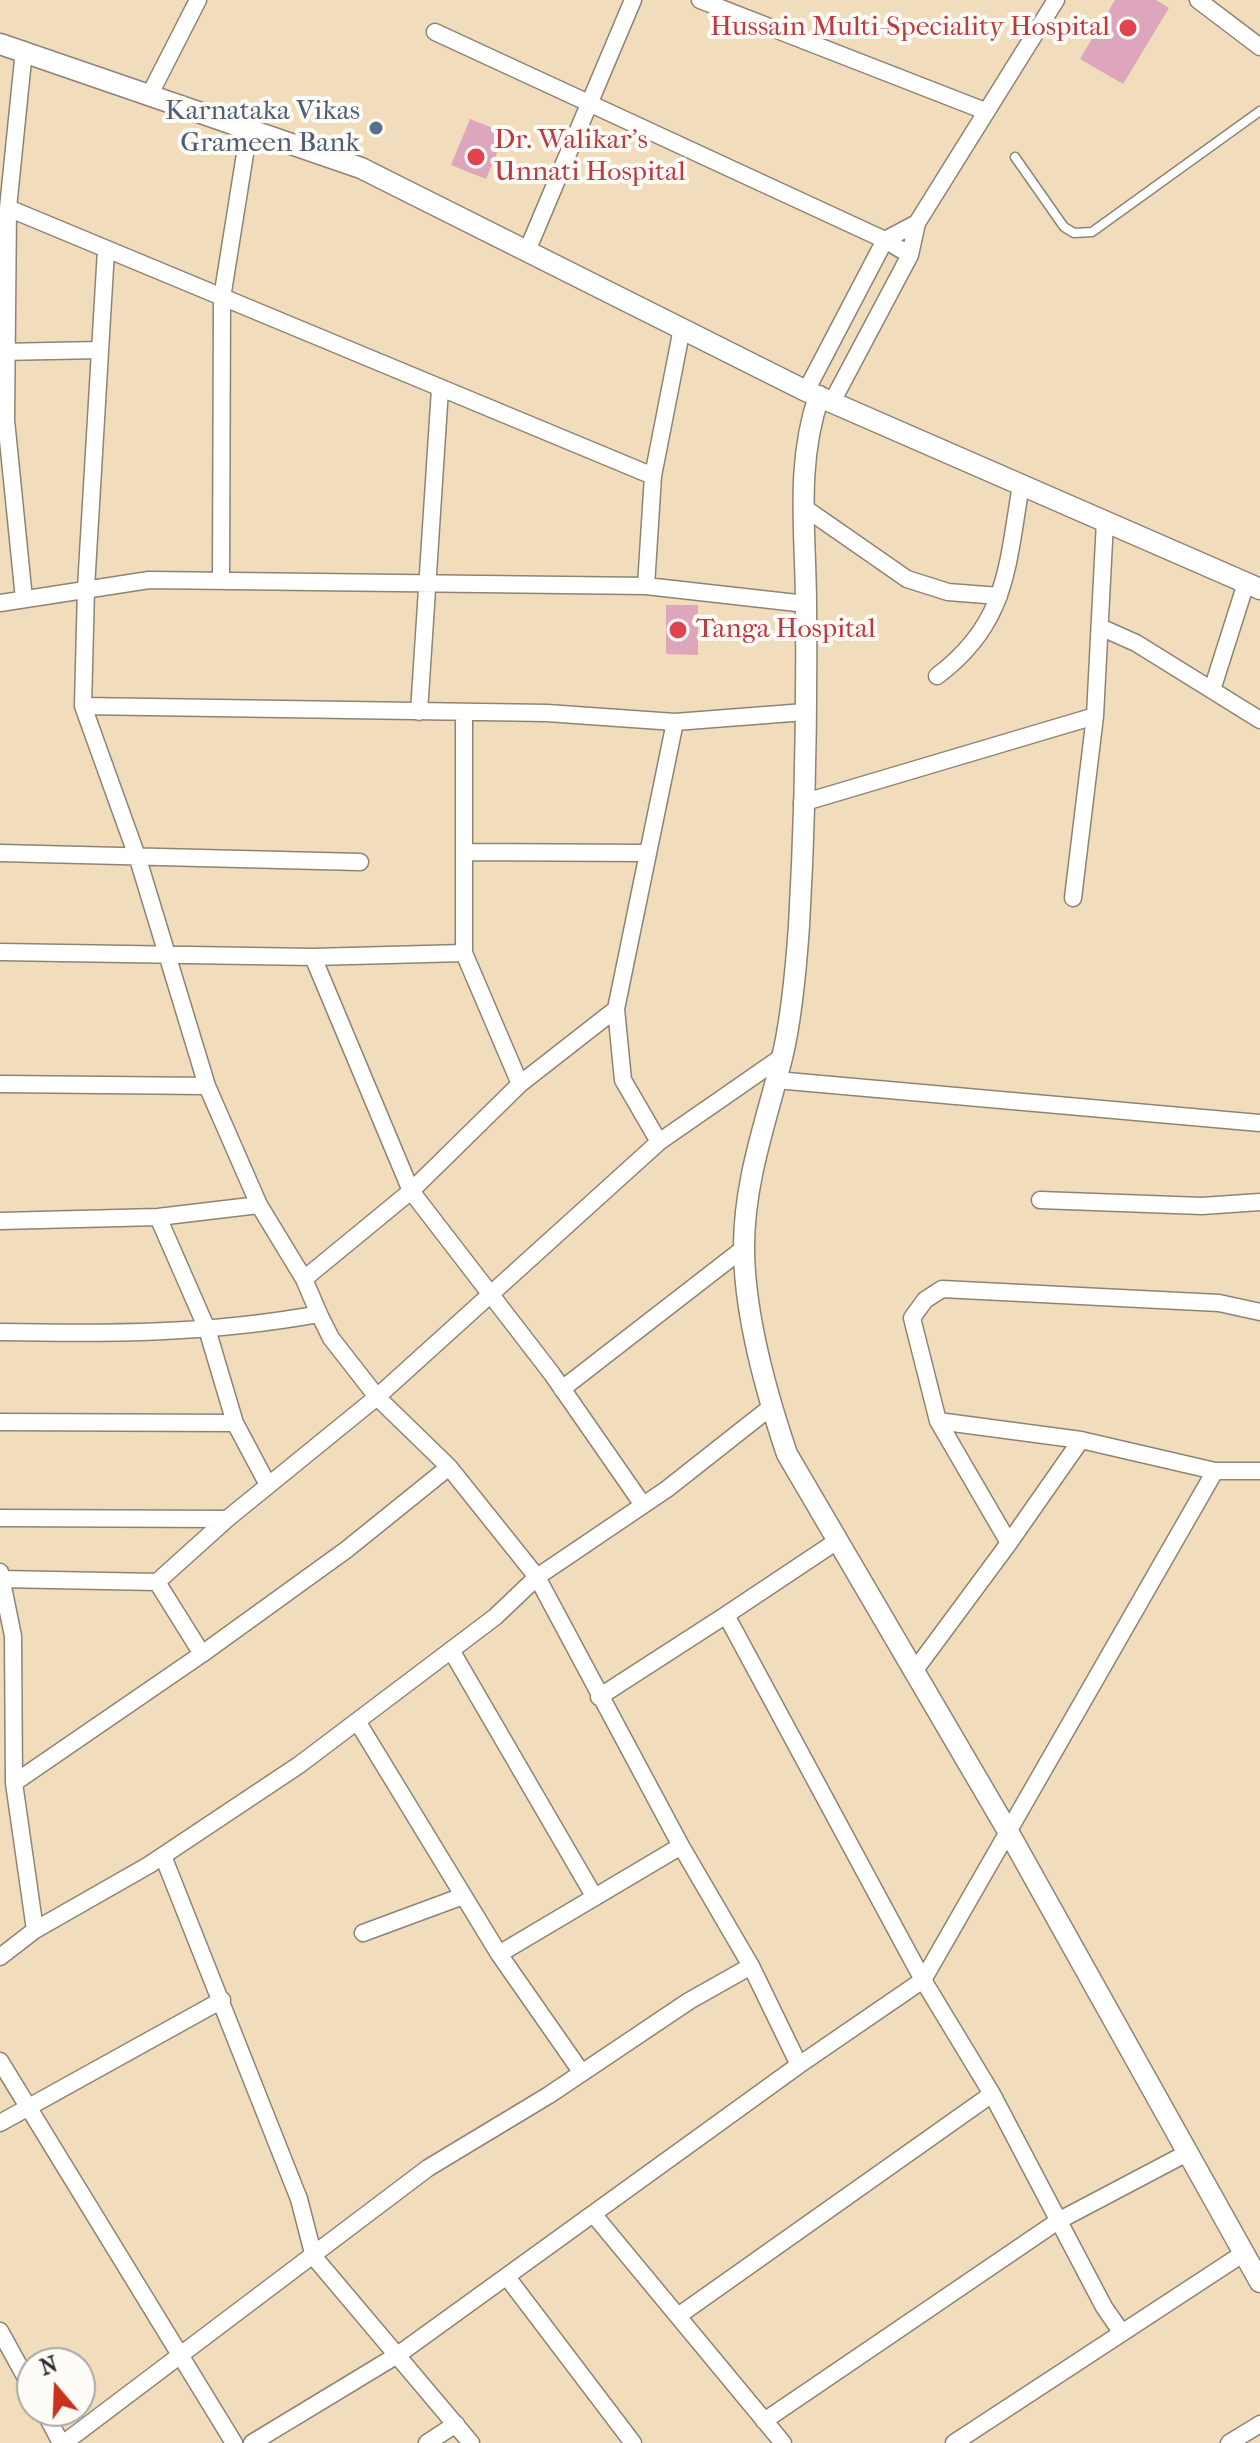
<!DOCTYPE html>
<html>
<head>
<meta charset="utf-8">
<style>
  body { margin:0 }
  #map { position:relative; width:1260px; height:2443px; overflow:hidden; background:#f1dcbc; font-family:"IM FELL French Canon",serif }
  canvas { display:block }
  .north { position:absolute; left:16px; top:2347px; width:80px; height:80px; box-sizing:border-box; background:#fdfcf7; border:2px solid #a9a8a5; border-radius:50%; rotate:341deg; font-size:22px; font-weight:700; line-height:32px; text-align:center; color:#2b2b2b }
  .north::after { content:''; display:block; margin:auto; width:28px; height:36px; background:#c8321e; clip-path:polygon(50% 0,100% 100%,50% 72%,0 100%) }
</style>
</head>
<body>
<div id="map">
<canvas width="1260" height="2443"></canvas>
<div class="north">N</div>
</div>
<script>
const ctx = document.querySelector('canvas').getContext('2d');
ctx.lineJoin = 'round';
function paint(path, color) {
  ctx.fillStyle = color;
  ctx.fill(path, 'evenodd');
}
function trace(path, color, width, dash) {
  ctx.strokeStyle = color;
  ctx.lineWidth = width;
  ctx.lineCap = dash ? 'butt' : 'round';
  ctx.setLineDash(dash || []);
  ctx.stroke(path);
}
function label(font, color, halo, rows, align = 'center') {
  ctx.font = font + ' "IM FELL French Canon",serif';
  ctx.lineWidth = 8;
  ctx.setLineDash([]);
  ctx.textBaseline = 'middle';
  ctx.strokeStyle = halo;
  ctx.fillStyle = color;
  for (const [text, x, y, turn = 0] of rows) {
    ctx.save();
    ctx.translate(x, y);
    ctx.rotate((+turn || 0) * Math.PI / 180);
    ctx.textAlign = isNaN(turn) ? turn : align;
    if (halo) ctx.strokeText(text, 0, 0);
    ctx.fillText(text, 0, 0);
    ctx.restore();
  }
}
const building = new Path2D(`
  M 1115,0 L 1156,0 L 1169,8 L 1123,84 L 1080,59 Z
  M 470,119 L 505,133 L 486,179 L 451,165 Z
  M 666,605 L 698,605 L 698,655 L 666,654 Z`);
const service = new Path2D(`
  M 1015,157 L 1064,227 L 1074,233 L 1092,232 L 1260,111`);
const minor = new Path2D(`
  M 700,0 L 985,111
  M 1198,0 L 1260,47
  M 435,32 L 885,240 L 910,255
  M 24,50 L 8,208 L 6,420 L 24,599
  M 150,94 L 198,0
  M 8,208 L 653,476
  M 106,250 L 86,588 L 83,706 L 138,859 L 207,1086
  M 527,251 L 633,0
  M 0,352 L 100,350
  M 806,391 L 885,240 L 917,223
  M 832,402 L 910,255 L 917,223 L 1056,0
  M 802,506 L 907,579 L 948,592 L 999,596
  M 221,581 L 222,298 L 249,129
  M 646,586 L 653,476 L 682,328
  M 0,603 L 149,580 L 646,586 L 806,604
  M 1100,627 L 1136,643 L 1260,720
  M 937,676 C 1008,623 1007,566 1021,485
  M 1212,690 L 1246,583
  M 83,706 L 547,713 L 675,722 L 805,712
  M 419,712 L 440,389
  M 802,803 L 1095,716
  M 464,852 L 648,853
  M 0,853 L 360,862
  M 1073,898 L 1095,716 L 1105,521
  M 0,952 L 313,957 L 464,953 L 520,1084 L 411,1191 L 304,1279
  M 464,953 L 464,712
  M 313,957 L 411,1191 L 552,1374 L 643,1505
  M 616,1009 L 623,1080 L 659,1142 L 783,1056
  M 776,1080 L 1260,1123
  M 0,1084 L 207,1086 L 259,1205 L 304,1279 L 319,1314
  M 520,1084 L 616,1009 L 675,722
  M 1040,1200 L 1202,1206 L 1260,1202
  M 158,1217 L 207,1329 L 235,1423
  M 0,1221 L 158,1217 L 259,1205
  M 0,1332 C 110,1334 210,1334 319,1314 L 331,1338 L 377,1397 L 449,1467 L 537,1577 L 681,1846 L 751,1966 L 799,2065
  M 562,1389 L 744,1248
  M 938,1421 L 1081,1440 L 1215,1471 L 1260,1471
  M 0,1422 L 235,1423 L 268,1485
  M 0,1518 L 227,1519 L 377,1397 L 659,1142
  M 837,1541 L 726,1615 L 923,1980 L 992,2094 L 1104,2307 L 1122,2333
  M 1009,1543 L 1081,1440
  M 0,1572 L 13,1636 L 14,1783 L 35,1930 L 0,1957
  M 1,1579 L 157,1582 L 202,1654 L 346,1550 L 449,1467
  M 157,1582 L 227,1519
  M 451,1650 L 594,1896
  M 915,1670 L 1009,1543 L 938,1421 L 912,1318 L 925,1300 L 942,1289 L 1219,1303 L 1260,1312
  M 599,1697 L 726,1615
  M 357,1721 L 499,1954 L 582,2073
  M 14,1783 L 202,1654
  M 163,1856 L 299,2199 L 314,2257 L 471,2443
  M 35,1930 L 149,1865 L 299,1765 L 495,1617 L 537,1577 L 667,1489 L 771,1407
  M 363,1933 L 463,1896
  M 499,1954 L 681,1846
  M 0,2061 L 234,2443
  M 0,2123 L 222,2000
  M 594,2215 L 783,2443
  M 507,2277 L 633,2443
  M 678,2316 L 992,2094
  M 0,2331 L 32,2389
  M 44,2411 L 61,2443
  M 764,2421 L 1058,2221 L 1189,2152
  M 64,2443 L 428,2168 L 549,2095 L 689,2001 L 751,1966
  M 252,2443 L 399,2354 L 799,2065 L 923,1980 L 1215,1471
  M 427,2443 L 456,2424
  M 954,2443 L 1244,2253
  M 1229,2443 L 1260,2424`);
const tertiary = new Path2D(`
  M 0,44 L 361,168 L 806,391 L 1260,589
  M 819,396 C 795,466 806,534 806,606 C 807,712 805,820 799,926 C 796,969 792,1017 782,1058 C 766,1122 744,1181 744,1247 C 744,1313 766,1392 787,1454 L 1009,1833 L 1260,2282`);
const markers = [
  [1128,28,10,"#e0444e"],
  [376,128,8,"#5c6f8a"],
  [476,157,10,"#e0444e"],
  [678,630,10,"#e0444e"]
];
const healthNames = [
  ["Hussain Multi-Speciality Hospital",1110,28,"right"],
  ["Dr. Walikar's",494,141],
  ["Unnati Hospital",494,173],
  ["Tanga Hospital",696,630]
];
const serviceNames = [
  ["Karnataka Vikas",360,112],
  ["Grameen Bank",360,144]
];
paint(building, '#dda6bc');
trace(service, '#8e8474', 11);
trace(minor, '#8e8474', 19);
trace(tertiary, '#8e8474', 23);
trace(service, '#fff', 8);
trace(minor, '#fff', 16);
trace(tertiary, '#fff', 20);
for (const [x, y, r, color] of markers) {
  const dot = new Path2D();
  dot.arc(x, y, r, 0, 2 * Math.PI);
  ctx.fillStyle = color;
  ctx.fill(dot);
  trace(dot, '#fdfcf7', 3);
}
label('28px', '#be3a42', '#fdfcf7', healthNames, 'left');
label('28px', '#4e5e75', '#fdfcf7', serviceNames, 'right');
</script>
</body>
</html>
